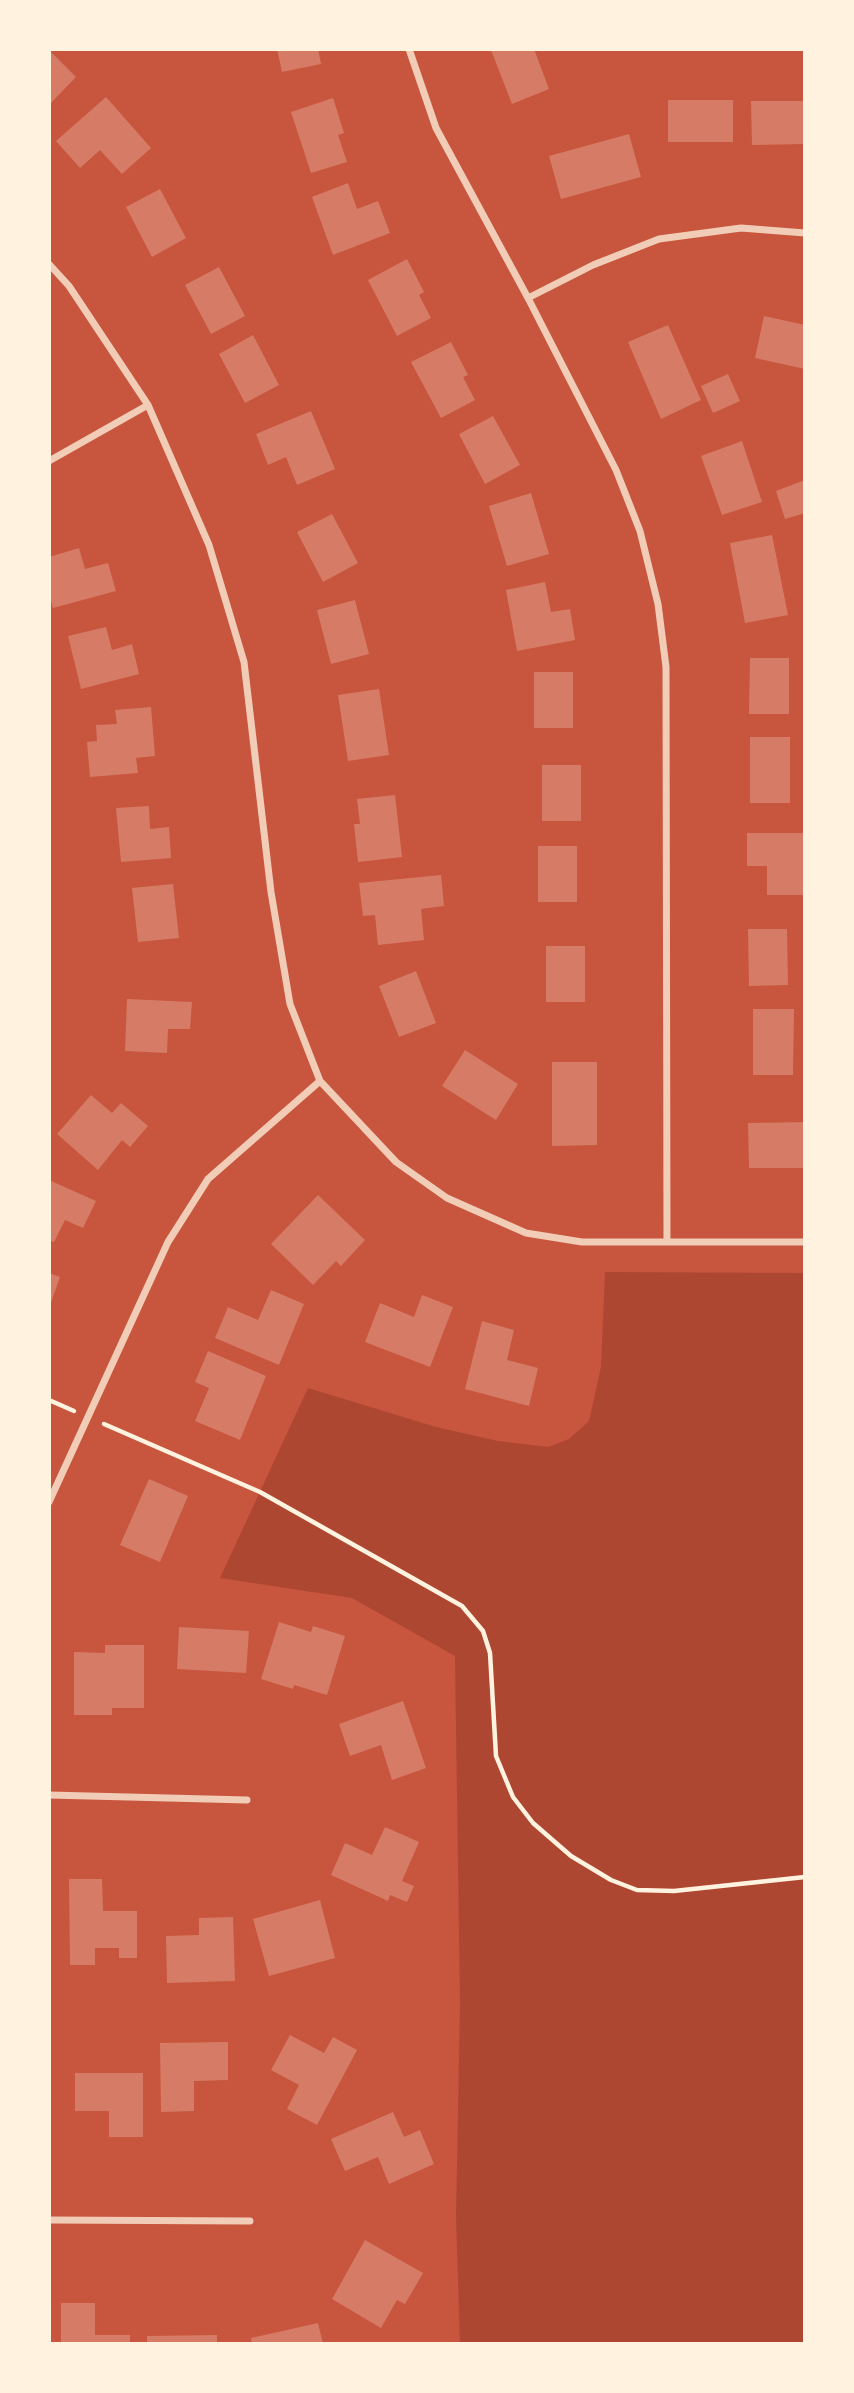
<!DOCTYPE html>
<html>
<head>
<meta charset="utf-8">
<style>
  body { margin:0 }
  #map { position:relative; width:854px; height:2393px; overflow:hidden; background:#c8553d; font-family:Spectral,serif }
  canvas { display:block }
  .frame { position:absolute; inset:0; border:51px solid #fff3e0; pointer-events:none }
</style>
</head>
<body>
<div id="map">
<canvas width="854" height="2393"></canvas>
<div class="frame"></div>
</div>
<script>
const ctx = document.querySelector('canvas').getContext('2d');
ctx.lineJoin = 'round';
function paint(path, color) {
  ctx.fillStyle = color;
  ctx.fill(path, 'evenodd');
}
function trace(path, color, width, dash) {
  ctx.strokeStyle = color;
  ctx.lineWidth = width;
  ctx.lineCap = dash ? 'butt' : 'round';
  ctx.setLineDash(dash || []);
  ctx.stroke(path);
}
const green = new Path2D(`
  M 605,1272 L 805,1273 L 805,2344 L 460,2344 L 456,2216 L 460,2005 L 455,1656 L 352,1598 L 220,1578 L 308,1388 L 436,1427 L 498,1441 L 548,1447 L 569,1439 L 589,1421 L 601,1367 Z`);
const building = new Path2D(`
  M 277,49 L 318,49 L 321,64 L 282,72 Z
  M 494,49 L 534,49 L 549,89 L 512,104 L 491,50 Z
  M 49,50 L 76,77 L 49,105 Z
  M 106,97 L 151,148 L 122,174 L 100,150 L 80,168 L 56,141 Z
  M 333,98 L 344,133 L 338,135 L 347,162 L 311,173 L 291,112 Z
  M 668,100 L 733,100 L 733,142 L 668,142 Z
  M 751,101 L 805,101 L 805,144 L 752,145 Z
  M 629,134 L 641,177 L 561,199 L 549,156 Z
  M 348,183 L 357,209 L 378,201 L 390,233 L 333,255 L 312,197 Z
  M 160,189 L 186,238 L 152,257 L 126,207 Z
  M 407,259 L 424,292 L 419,295 L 431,318 L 397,336 L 368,280 Z
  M 219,267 L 245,316 L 211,334 L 185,285 Z
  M 764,316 L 805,325 L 805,369 L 755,358 Z
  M 668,325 L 701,400 L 661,419 L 628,342 Z
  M 253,335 L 279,385 L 245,403 L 219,354 Z
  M 451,342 L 468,375 L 463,377 L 475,400 L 441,418 L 411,362 Z
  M 728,374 L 740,401 L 713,413 L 701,386 Z
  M 311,411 L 335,469 L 297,485 L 286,457 L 268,465 L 256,434 Z
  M 493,416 L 520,465 L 485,484 L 459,434 Z
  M 742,441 L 762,502 L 722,515 L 701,456 Z
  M 805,480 L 805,513 L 785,519 L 776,491 Z
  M 531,493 L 549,554 L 507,566 L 489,506 Z
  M 332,514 L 358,563 L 323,582 L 297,532 Z
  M 772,535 L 788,615 L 745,623 L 730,543 Z
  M 79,548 L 85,569 L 108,563 L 116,591 L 53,608 L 49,594 L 49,557 Z
  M 545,582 L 551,612 L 570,609 L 575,640 L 517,651 L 506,590 Z
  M 355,600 L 369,654 L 331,664 L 317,610 Z
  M 106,627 L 112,650 L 132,644 L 139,674 L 81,689 L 68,636 Z
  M 750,658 L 789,658 L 789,714 L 749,714 Z
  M 534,672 L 573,672 L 573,728 L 534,728 Z
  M 379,689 L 389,755 L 348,761 L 338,695 Z
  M 151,707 L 155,756 L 136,758 L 138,773 L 90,777 L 87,742 L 97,741 L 96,725 L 117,724 L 115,710 Z
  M 750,737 L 790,737 L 790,803 L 750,803 Z
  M 542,765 L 581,765 L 581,821 L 542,821 Z
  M 395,795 L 402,857 L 358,862 L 354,824 L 360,824 L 357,799 Z
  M 149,806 L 150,829 L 169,827 L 171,858 L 121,862 L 116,808 Z
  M 747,833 L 805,833 L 805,895 L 767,895 L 767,866 L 747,866 Z
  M 538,846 L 577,846 L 577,902 L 538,902 Z
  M 441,875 L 444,906 L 421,909 L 424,940 L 378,945 L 375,915 L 363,916 L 359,883 Z
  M 173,884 L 179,938 L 138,942 L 132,888 Z
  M 748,929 L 787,929 L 788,985 L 749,986 Z
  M 546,946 L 585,946 L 585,1002 L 546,1002 Z
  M 416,971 L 436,1023 L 399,1037 L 379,986 Z
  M 127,999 L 192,1002 L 190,1029 L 168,1029 L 167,1053 L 125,1051 Z
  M 753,1009 L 794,1009 L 793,1075 L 753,1075 Z
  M 465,1050 L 518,1084 L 496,1120 L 442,1086 Z
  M 552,1062 L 597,1062 L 597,1145 L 552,1146 Z
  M 91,1095 L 112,1113 L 121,1103 L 148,1126 L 130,1147 L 122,1140 L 98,1170 L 57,1134 Z
  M 805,1122 L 805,1168 L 749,1168 L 748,1123 Z
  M 49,1180 L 96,1201 L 83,1228 L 65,1220 L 54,1242 L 49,1240 Z
  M 318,1195 L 365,1240 L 341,1266 L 336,1261 L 313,1285 L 271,1244 Z
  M 49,1273 L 60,1277 L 49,1308 Z
  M 271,1290 L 304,1304 L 279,1365 L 215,1338 L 228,1307 L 258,1320 Z
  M 422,1295 L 453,1307 L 430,1367 L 365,1342 L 380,1303 L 414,1317 Z
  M 482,1321 L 514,1330 L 507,1360 L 538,1368 L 529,1406 L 465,1389 Z
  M 208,1351 L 266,1376 L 240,1440 L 195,1421 L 209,1388 L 195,1382 Z
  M 149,1479 L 188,1496 L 160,1562 L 120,1545 Z
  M 279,1622 L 311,1632 L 313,1626 L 345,1636 L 327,1695 L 294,1685 L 293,1689 L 261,1679 Z
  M 179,1627 L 249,1631 L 246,1673 L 177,1669 Z
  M 105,1645 L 144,1645 L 144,1708 L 112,1708 L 112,1715 L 74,1715 L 74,1652 L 105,1653 Z
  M 403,1701 L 426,1768 L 392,1780 L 381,1745 L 350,1756 L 339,1724 Z
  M 385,1827 L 419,1842 L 402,1881 L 414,1886 L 407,1902 L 390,1895 L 388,1901 L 331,1875 L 345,1843 L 372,1855 Z
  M 69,1879 L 102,1879 L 103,1911 L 137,1911 L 137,1958 L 119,1958 L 119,1948 L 95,1948 L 95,1965 L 70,1965 Z
  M 320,1900 L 335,1958 L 269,1976 L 253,1919 Z
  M 233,1917 L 235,1981 L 167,1983 L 166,1936 L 199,1935 L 199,1918 Z
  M 290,2035 L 324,2053 L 333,2037 L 357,2050 L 317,2125 L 287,2109 L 299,2085 L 271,2070 Z
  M 228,2042 L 228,2080 L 194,2081 L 194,2111 L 161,2112 L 160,2043 Z
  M 75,2073 L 143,2073 L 143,2137 L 109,2137 L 109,2111 L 75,2111 Z
  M 393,2112 L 404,2137 L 420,2130 L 434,2164 L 389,2184 L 378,2157 L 345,2171 L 331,2139 Z
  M 365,2240 L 423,2273 L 405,2304 L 397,2300 L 381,2328 L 332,2299 Z
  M 61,2303 L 95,2303 L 95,2335 L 130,2335 L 130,2344 L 61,2344 Z
  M 318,2323 L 323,2344 L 252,2344 L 251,2338 Z
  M 217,2335 L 217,2344 L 147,2344 L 147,2336 Z`);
const path = new Path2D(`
  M 49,1400 L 74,1411
  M 104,1424 L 260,1492 L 462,1606 L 483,1631 L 490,1653 L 496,1756 L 513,1797 L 533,1823 L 571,1856 L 611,1880 L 637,1890 L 674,1891 L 805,1877`);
const minor = new Path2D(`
  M 409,49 L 436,128 L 528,298 L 616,470 L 640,531 L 658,604 L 666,667 L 667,1242
  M 49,264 L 69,286 L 148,405 L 209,545 L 244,662 L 271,892 L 290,1004 L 320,1081 L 396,1162 L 447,1198 L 526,1233 L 582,1242 L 805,1242
  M 528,298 L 593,265 L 659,239 L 741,228 L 805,233
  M 49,461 L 148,405
  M 49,1502 L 168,1242 L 208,1179 L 320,1081
  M 49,1795 L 247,1800
  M 49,2220 L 250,2221`);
paint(green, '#ae4732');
paint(building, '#d67c66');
trace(path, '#fff3e0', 4.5);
trace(minor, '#f1ccb7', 7);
</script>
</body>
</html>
